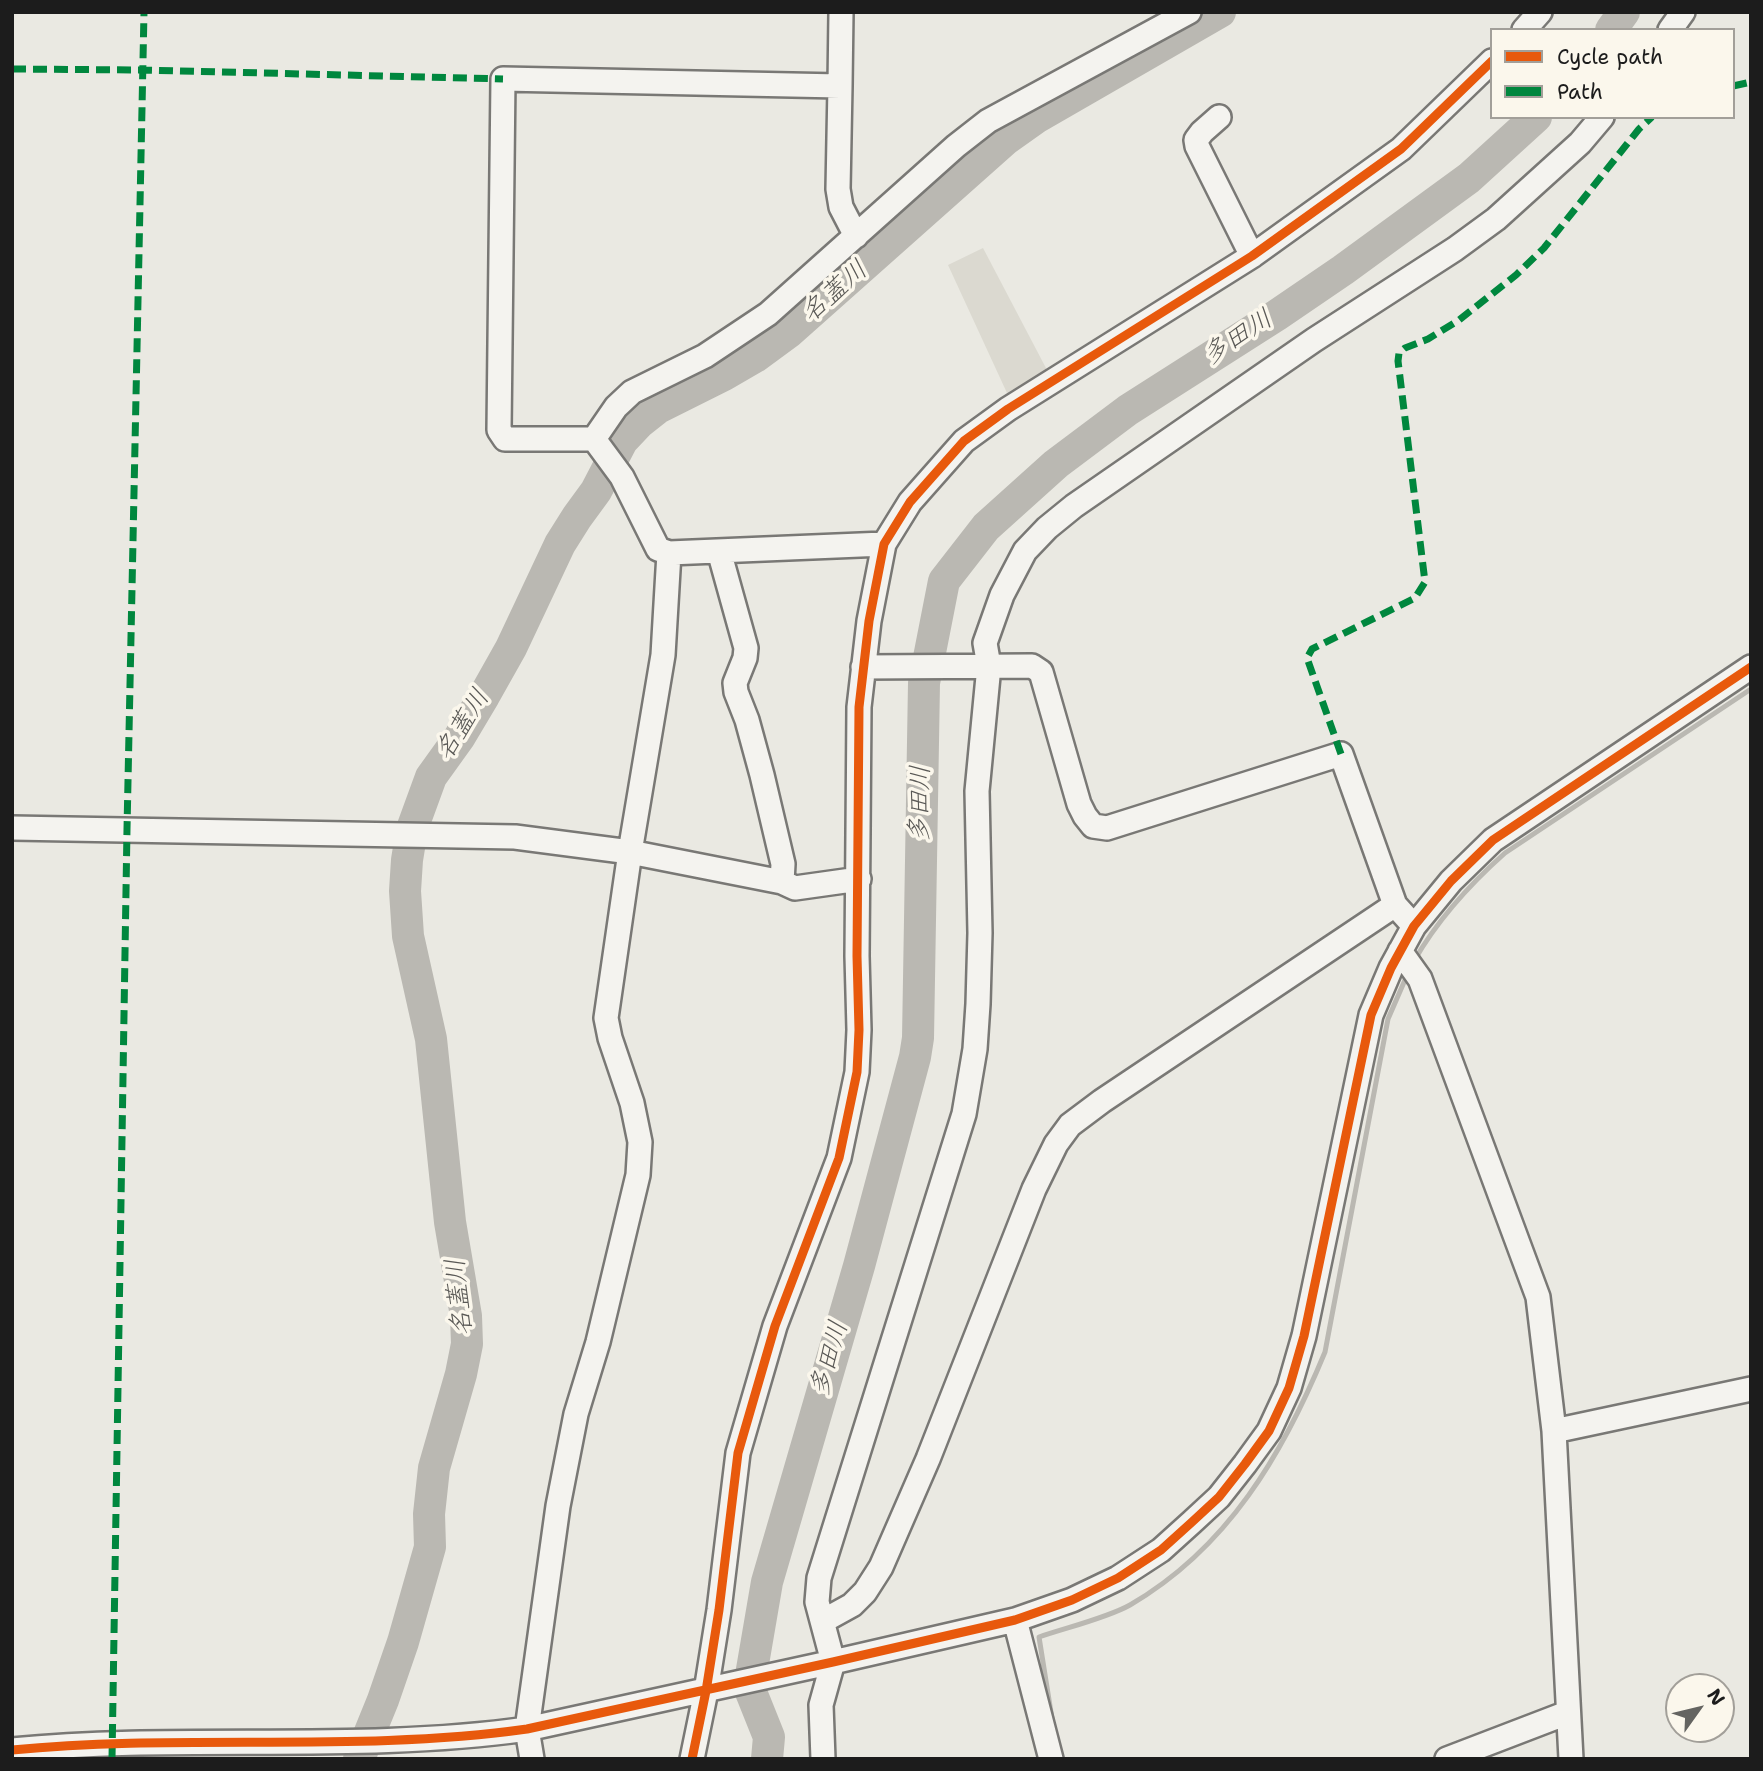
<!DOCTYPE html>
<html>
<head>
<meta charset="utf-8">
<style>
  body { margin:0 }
  #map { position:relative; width:1763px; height:1771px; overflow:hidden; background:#eae9e2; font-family:"Shantell Sans",sans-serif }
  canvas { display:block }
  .frame { position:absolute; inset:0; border:14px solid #1c1c1c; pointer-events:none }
  .legend { position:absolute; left:1490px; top:28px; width:245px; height:91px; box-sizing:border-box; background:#fbf7ec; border:2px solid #a29f99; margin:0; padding:9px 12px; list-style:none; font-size:21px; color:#1c1c1c }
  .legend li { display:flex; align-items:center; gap:14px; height:35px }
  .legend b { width:35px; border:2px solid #a29f99 }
  .north { position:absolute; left:1665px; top:1673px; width:70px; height:70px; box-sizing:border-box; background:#fbf7ec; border:2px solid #a29f99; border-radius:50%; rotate:56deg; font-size:19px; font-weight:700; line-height:28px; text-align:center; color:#1c1c1c }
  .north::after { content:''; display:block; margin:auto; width:24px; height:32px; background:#646461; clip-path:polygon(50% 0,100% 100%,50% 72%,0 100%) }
</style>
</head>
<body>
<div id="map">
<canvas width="1763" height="1771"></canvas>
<div class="frame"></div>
<ul class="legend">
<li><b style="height:9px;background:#e8590c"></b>Cycle path</li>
<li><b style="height:9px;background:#00873e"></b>Path</li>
</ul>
<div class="north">N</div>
</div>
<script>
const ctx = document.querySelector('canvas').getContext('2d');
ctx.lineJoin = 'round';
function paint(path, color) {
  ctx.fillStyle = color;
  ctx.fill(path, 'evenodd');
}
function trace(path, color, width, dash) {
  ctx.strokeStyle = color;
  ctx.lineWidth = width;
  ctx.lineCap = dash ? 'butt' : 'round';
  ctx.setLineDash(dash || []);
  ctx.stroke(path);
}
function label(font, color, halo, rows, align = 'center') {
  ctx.font = font + ' "Shantell Sans","Klee One",sans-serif';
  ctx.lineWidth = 7;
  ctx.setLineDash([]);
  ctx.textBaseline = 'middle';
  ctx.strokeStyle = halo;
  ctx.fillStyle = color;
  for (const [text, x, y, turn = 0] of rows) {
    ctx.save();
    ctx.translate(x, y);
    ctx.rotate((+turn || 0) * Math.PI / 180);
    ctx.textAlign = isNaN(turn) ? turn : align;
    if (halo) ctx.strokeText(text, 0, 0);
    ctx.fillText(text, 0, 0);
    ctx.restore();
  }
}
const green = new Path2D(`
  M 983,248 L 1047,370 L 1007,393 L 948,265 Z`);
const stream = new Path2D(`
  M 1414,961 C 1438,919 1469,885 1505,853 L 1751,689
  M 1053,1725 L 1039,1637 C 1065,1628 1107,1618 1130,1605 C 1228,1548 1283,1454 1325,1352 L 1388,1019 L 1408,973`);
const river = new Path2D(`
  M 1611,30 L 1624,12
  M 359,1759 L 383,1700 L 403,1642 L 430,1547 L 429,1514 L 434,1468 L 461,1374 L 467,1344 L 466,1316 L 450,1222 L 431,1039 L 408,936 L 405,891 L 407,860 L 412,829 L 431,777 L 459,738 L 484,696 L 511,648 L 560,544 L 577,517 L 596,491 L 622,441 L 639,423 L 658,408 L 724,375 L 755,357 L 789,332 L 1005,140 L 1036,118 L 1220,12
  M 767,1759 L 769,1737 L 749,1687 L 767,1582 L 859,1266 L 915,1057 L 918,1038 L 924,683 L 944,581 L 986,527 L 1056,464 L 1128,410 L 1277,315 L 1343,270 L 1469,178 L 1536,117`);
const minor = new Path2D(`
  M 841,12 L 840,86 L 503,79 L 499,430 L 505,439 L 594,439 L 622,477 L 658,549 L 669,553 L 884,544
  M 1524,30 L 1540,12
  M 1670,30 L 1683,12
  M 840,86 L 838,189 L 841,207 L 856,236
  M 1219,117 L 1202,132 L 1196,140 L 1197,146 L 1252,256
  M 594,439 L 616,407 L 632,392 L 705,356 L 768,314 L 956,146 L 988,121 L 1189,12
  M 719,551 L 746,648 L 745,658 L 735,683 L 736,692 L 747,720 L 762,775 L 783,864 L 782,882
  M 863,667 L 1032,666 L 1041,672 L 1079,804 L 1085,816 L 1093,826 L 1107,828 L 1341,754 L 1395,905
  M 12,828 L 515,837 L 630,852 L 782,882 L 795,888 L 859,879
  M 1400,951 L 1420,979 L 1538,1297 L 1554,1431 L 1571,1759
  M 1554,1431 L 1751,1389
  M 1015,1620 L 1051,1759
  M 823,1621 L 852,1605 L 865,1592 L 881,1567 L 928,1459 L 1034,1189 L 1056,1144 L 1070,1125 L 1102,1101 L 1395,905 L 1414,926
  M 12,1750 C 184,1733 357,1753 527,1729 L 833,1662 L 1015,1620 L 1072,1600 L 1118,1578 L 1161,1550 L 1192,1522 L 1219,1497 L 1245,1464 L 1269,1431 L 1289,1388 L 1304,1336 L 1371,1015 L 1391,968 L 1414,926 L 1451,881 L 1493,840 L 1751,667
  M 532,1759 L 527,1729 L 558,1506 L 576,1414 L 598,1342 L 638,1175 L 640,1142 L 632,1103 L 610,1038 L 606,1018 L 630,852 L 663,655 L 669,553
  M 692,1759 L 706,1691 L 719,1610 L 738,1453 L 775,1326 L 839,1158 L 857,1072 L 859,1030 L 857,956 L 859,707 L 869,621 L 884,544 L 910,502 L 964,441 L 1008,409 L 1252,256 L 1401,149 L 1492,61
  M 823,1759 L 821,1705 L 833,1662 L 817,1602 L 819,1578 L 964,1114 L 975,1049 L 978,1004 L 980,933 L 977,791 L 989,666 L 985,643 L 1002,595 L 1025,551 L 1047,528 L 1074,506 L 1314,340 L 1455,249 L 1496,219 L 1580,143 L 1602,117
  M 1447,1759 L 1567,1713`);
const quiet = new Path2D(`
  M 12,69 L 143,70 L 503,79
  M 1733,86 L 1751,82
  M 1341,754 L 1307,658 L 1312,649 L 1415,598 L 1425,582 L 1398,361 L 1399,353 L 1405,348 L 1428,339 L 1459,320 L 1516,275 L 1544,248 L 1639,129 L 1652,117
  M 112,1759 L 127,829 L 144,12`);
const cycleway = new Path2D(`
  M 12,1750 C 184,1733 357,1753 527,1729 L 833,1662 L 1015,1620 L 1072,1600 L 1118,1578 L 1161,1550 L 1192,1522 L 1219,1497 L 1245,1464 L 1269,1431 L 1289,1388 L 1304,1336 L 1371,1015 L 1391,968 L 1414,926 L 1451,881 L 1493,840 L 1751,667
  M 692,1759 L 706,1691 L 719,1610 L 738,1453 L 775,1326 L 839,1158 L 857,1072 L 859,1030 L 857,956 L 859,707 L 869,621 L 884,544 L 910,502 L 964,441 L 1008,409 L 1252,256 L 1401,149 L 1492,61`);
const waterNames = [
  ["名蓋川",835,292,-41],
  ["多田川",1238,338,-33],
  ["名蓋川",463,725,-58],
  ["多田川",921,804,-89],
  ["名蓋川",460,1297,-96],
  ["多田川",830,1359,-74]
];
paint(green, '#dbd9d0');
trace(stream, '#bab8b2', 5);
trace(river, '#bab8b2', 32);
trace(minor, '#797875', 28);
trace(minor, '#f4f3ef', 23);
trace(quiet, '#00873e', 7, [14, 7]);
trace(cycleway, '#e8590c', 9);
label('italic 26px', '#5a5956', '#fbf7ec', waterNames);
</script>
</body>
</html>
